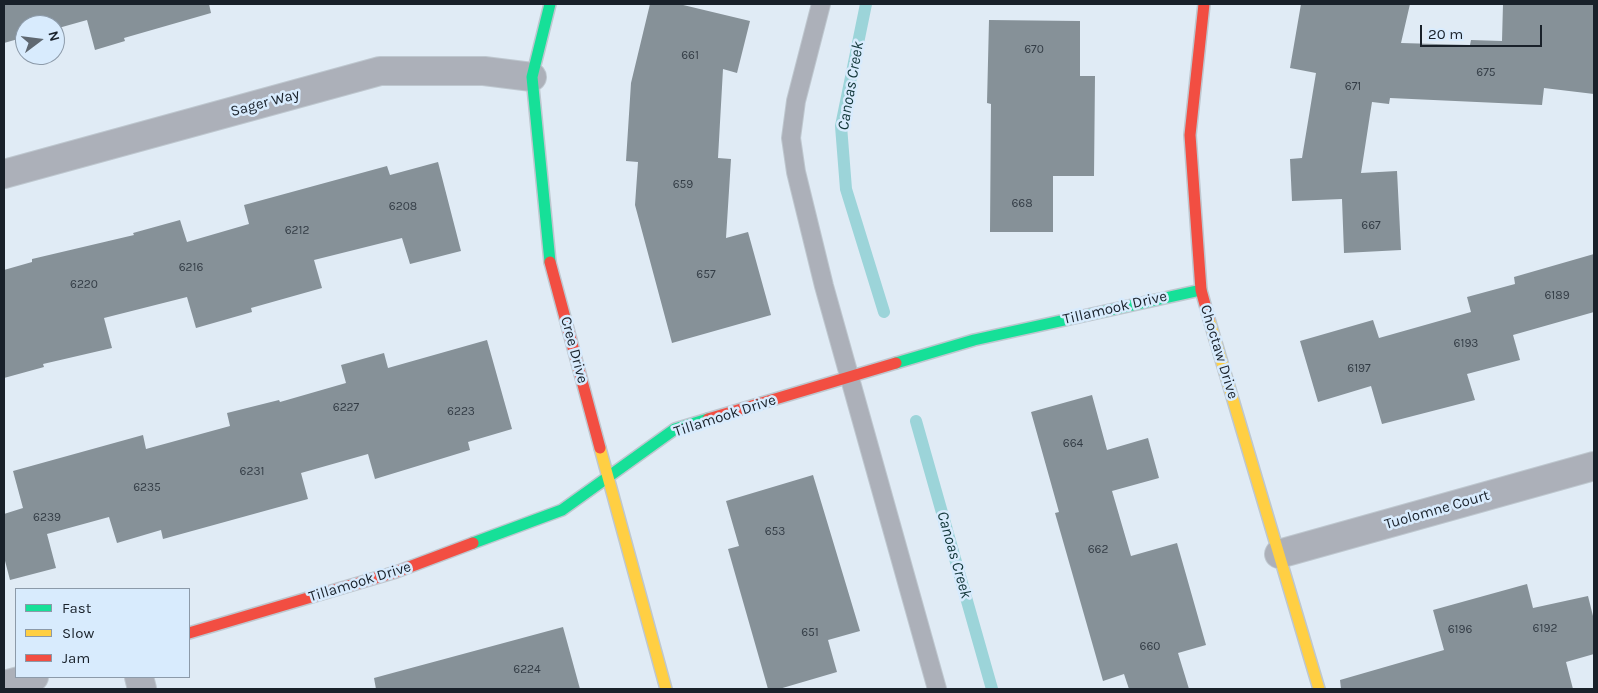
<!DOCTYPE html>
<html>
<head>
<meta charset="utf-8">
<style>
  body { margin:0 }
  #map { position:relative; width:1598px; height:693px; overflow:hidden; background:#e0ebf5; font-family:Karla,sans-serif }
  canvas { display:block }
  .frame { position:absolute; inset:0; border:5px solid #19212a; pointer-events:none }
  .legend { position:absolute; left:15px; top:588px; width:175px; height:90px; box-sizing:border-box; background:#d8ebfd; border:1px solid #8c9aa9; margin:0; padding:6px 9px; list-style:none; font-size:15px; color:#19212a }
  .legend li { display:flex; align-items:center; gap:10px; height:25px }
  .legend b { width:25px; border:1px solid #8c9aa9 }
  .north { position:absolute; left:15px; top:15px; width:50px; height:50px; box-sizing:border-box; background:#d8ebfd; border:1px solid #8c9aa9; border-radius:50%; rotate:75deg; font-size:14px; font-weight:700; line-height:20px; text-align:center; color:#19212a }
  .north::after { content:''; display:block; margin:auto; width:18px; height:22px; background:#5f6871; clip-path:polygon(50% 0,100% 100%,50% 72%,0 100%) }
  .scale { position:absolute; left:1420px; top:25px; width:122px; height:22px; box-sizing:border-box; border:2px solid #19212a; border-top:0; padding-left:6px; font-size:15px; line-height:18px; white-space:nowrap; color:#19212a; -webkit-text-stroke:4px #d8ebfd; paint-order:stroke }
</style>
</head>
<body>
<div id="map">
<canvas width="1598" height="693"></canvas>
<div class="frame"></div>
<ul class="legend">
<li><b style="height:6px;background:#16e098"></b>Fast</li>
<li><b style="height:6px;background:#ffcf43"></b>Slow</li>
<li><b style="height:6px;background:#f24e42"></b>Jam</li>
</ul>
<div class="north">N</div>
<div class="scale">20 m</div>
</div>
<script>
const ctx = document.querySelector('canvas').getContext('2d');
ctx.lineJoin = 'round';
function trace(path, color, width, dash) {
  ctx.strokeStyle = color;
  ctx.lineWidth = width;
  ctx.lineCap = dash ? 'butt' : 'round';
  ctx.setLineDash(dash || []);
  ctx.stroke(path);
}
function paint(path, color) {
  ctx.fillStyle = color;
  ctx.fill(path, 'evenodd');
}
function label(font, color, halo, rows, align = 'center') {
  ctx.font = font + ' Karla,sans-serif';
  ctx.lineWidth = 5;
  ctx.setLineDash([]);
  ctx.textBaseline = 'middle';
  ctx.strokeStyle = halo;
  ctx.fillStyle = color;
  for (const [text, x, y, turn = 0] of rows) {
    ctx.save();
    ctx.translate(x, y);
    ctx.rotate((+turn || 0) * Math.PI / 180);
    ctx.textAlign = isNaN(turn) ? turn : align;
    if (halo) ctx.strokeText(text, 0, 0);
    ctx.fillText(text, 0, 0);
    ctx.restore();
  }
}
const stream = new Path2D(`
  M 866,4 L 841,126 L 846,189 L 884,312
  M 916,421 L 992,689`);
const building = new Path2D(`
  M 4,4 L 209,4 L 211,13 L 124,38 L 125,41 L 95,50 L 87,20 L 55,29 L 55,25 L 25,25 L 25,37 L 4,43 Z
  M 650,4 L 679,4 L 750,21 L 737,73 L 723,69 L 718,158 L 731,159 L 726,238 L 748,232 L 771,315 L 672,343 L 635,205 L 638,162 L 626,161 L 631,83 Z
  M 1301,4 L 1410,4 L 1401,43 L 1470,45 L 1471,40 L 1502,41 L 1503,4 L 1594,4 L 1594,94 L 1544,88 L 1542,105 L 1390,98 L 1389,104 L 1372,102 L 1361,173 L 1397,171 L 1401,250 L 1344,253 L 1342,199 L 1292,201 L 1290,159 L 1302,158 L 1316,73 L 1290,68 Z
  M 989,20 L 1080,21 L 1080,76 L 1095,76 L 1094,176 L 1053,176 L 1053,232 L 990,232 L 991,104 L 987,103 Z
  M 438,162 L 461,251 L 410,264 L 402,238 L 314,260 L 322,288 L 251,308 L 252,312 L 196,328 L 187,297 L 104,318 L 112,348 L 43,364 L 44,367 L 4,378 L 4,270 L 32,262 L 32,259 L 134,235 L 133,233 L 180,220 L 187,242 L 249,224 L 244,205 L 387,166 L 390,175 Z
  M 1594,254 L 1594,312 L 1513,335 L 1520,360 L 1467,374 L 1475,400 L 1382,424 L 1371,386 L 1318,402 L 1300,341 L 1373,320 L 1379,338 L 1471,312 L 1467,297 L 1515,284 L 1514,277 Z
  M 487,340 L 512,429 L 468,442 L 470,450 L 375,479 L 368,454 L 301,473 L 308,499 L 163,539 L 161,530 L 117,543 L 109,517 L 47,534 L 56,568 L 10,580 L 4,557 L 4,514 L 23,508 L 13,471 L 143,435 L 146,449 L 230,426 L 227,413 L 279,400 L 280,402 L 346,383 L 341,365 L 384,353 L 388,368 Z
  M 1092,395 L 1107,450 L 1148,438 L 1159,478 L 1112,491 L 1131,556 L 1177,543 L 1206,645 L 1178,653 L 1189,689 L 1129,689 L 1124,674 L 1103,681 L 1055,513 L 1059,512 L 1031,412 Z
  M 813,475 L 860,631 L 828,640 L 837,672 L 779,689 L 768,689 L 728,549 L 739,546 L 726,501 Z
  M 1527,584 L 1533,608 L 1588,596 L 1594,620 L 1594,654 L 1566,662 L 1573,689 L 1341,689 L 1340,680 L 1444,650 L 1433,610 Z
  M 563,627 L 580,689 L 376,689 L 374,678 Z`);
const lane = new Path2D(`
  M 821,4 L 796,101 L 791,138 L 796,172 L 824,286 L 937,689`);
const street = new Path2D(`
  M 4,174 L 380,71 L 484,71 L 532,77
  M 1279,554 L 1594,466
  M 139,677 L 142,689
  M 4,685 L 34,677`);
const fast = new Path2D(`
  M 550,4 L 532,77 L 550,262
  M 896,363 L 974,340 L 1201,290
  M 473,543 L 562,510 L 675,429 L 708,419`);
const slow = new Path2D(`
  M 1209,319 L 1319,689
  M 600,448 L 666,689`);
const jam = new Path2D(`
  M 1204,4 L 1190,135 L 1201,290 L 1209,319
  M 550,262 L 600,448
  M 708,419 L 896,363
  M 189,633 L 396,572 L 473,543`);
const numberNames = [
  ["670",1034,50],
  ["661",690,56],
  ["675",1486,73],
  ["671",1353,87],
  ["659",683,185],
  ["668",1022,204],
  ["6208",403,207],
  ["667",1371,226],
  ["6212",297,231],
  ["6216",191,268],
  ["657",706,275],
  ["6220",84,285],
  ["6189",1557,296],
  ["6193",1466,344],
  ["6197",1359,369],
  ["6227",346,408],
  ["6223",461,412],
  ["664",1073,444],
  ["6231",252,472],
  ["6235",147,488],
  ["6239",47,518],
  ["653",775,532],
  ["662",1098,550],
  ["6192",1545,629],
  ["6196",1460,630],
  ["651",810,633],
  ["660",1150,647],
  ["6224",527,670]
];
const streetNames = [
  ["Sager Way",265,103,-15],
  ["Tillamook Drive",1115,308,-13],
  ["Cree Drive",574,350,75],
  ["Choctaw Drive",1219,352,73],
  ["Tillamook Drive",725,416,-18],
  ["Tuolomne Court",1437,510,-16],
  ["Tillamook Drive",360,582,-17]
];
const waterNames = [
  ["Canoas Creek",851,86,-80],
  ["Canoas Creek",954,555,74]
];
trace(stream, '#9cd4d9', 12);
paint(building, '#869198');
trace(lane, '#bec7cf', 20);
trace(street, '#bec7cf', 30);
trace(fast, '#bec7cf', 14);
trace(slow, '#bec7cf', 14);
trace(jam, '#bec7cf', 14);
trace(lane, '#acb0b9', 18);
trace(street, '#acb0b9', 28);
trace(fast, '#16e098', 11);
trace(slow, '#ffcf43', 11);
trace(jam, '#f24e42', 11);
label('12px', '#343d46', null, numberNames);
label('15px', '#19212a', '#d8ebfd', streetNames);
label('italic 16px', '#113638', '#d8ebfd', waterNames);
</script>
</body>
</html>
